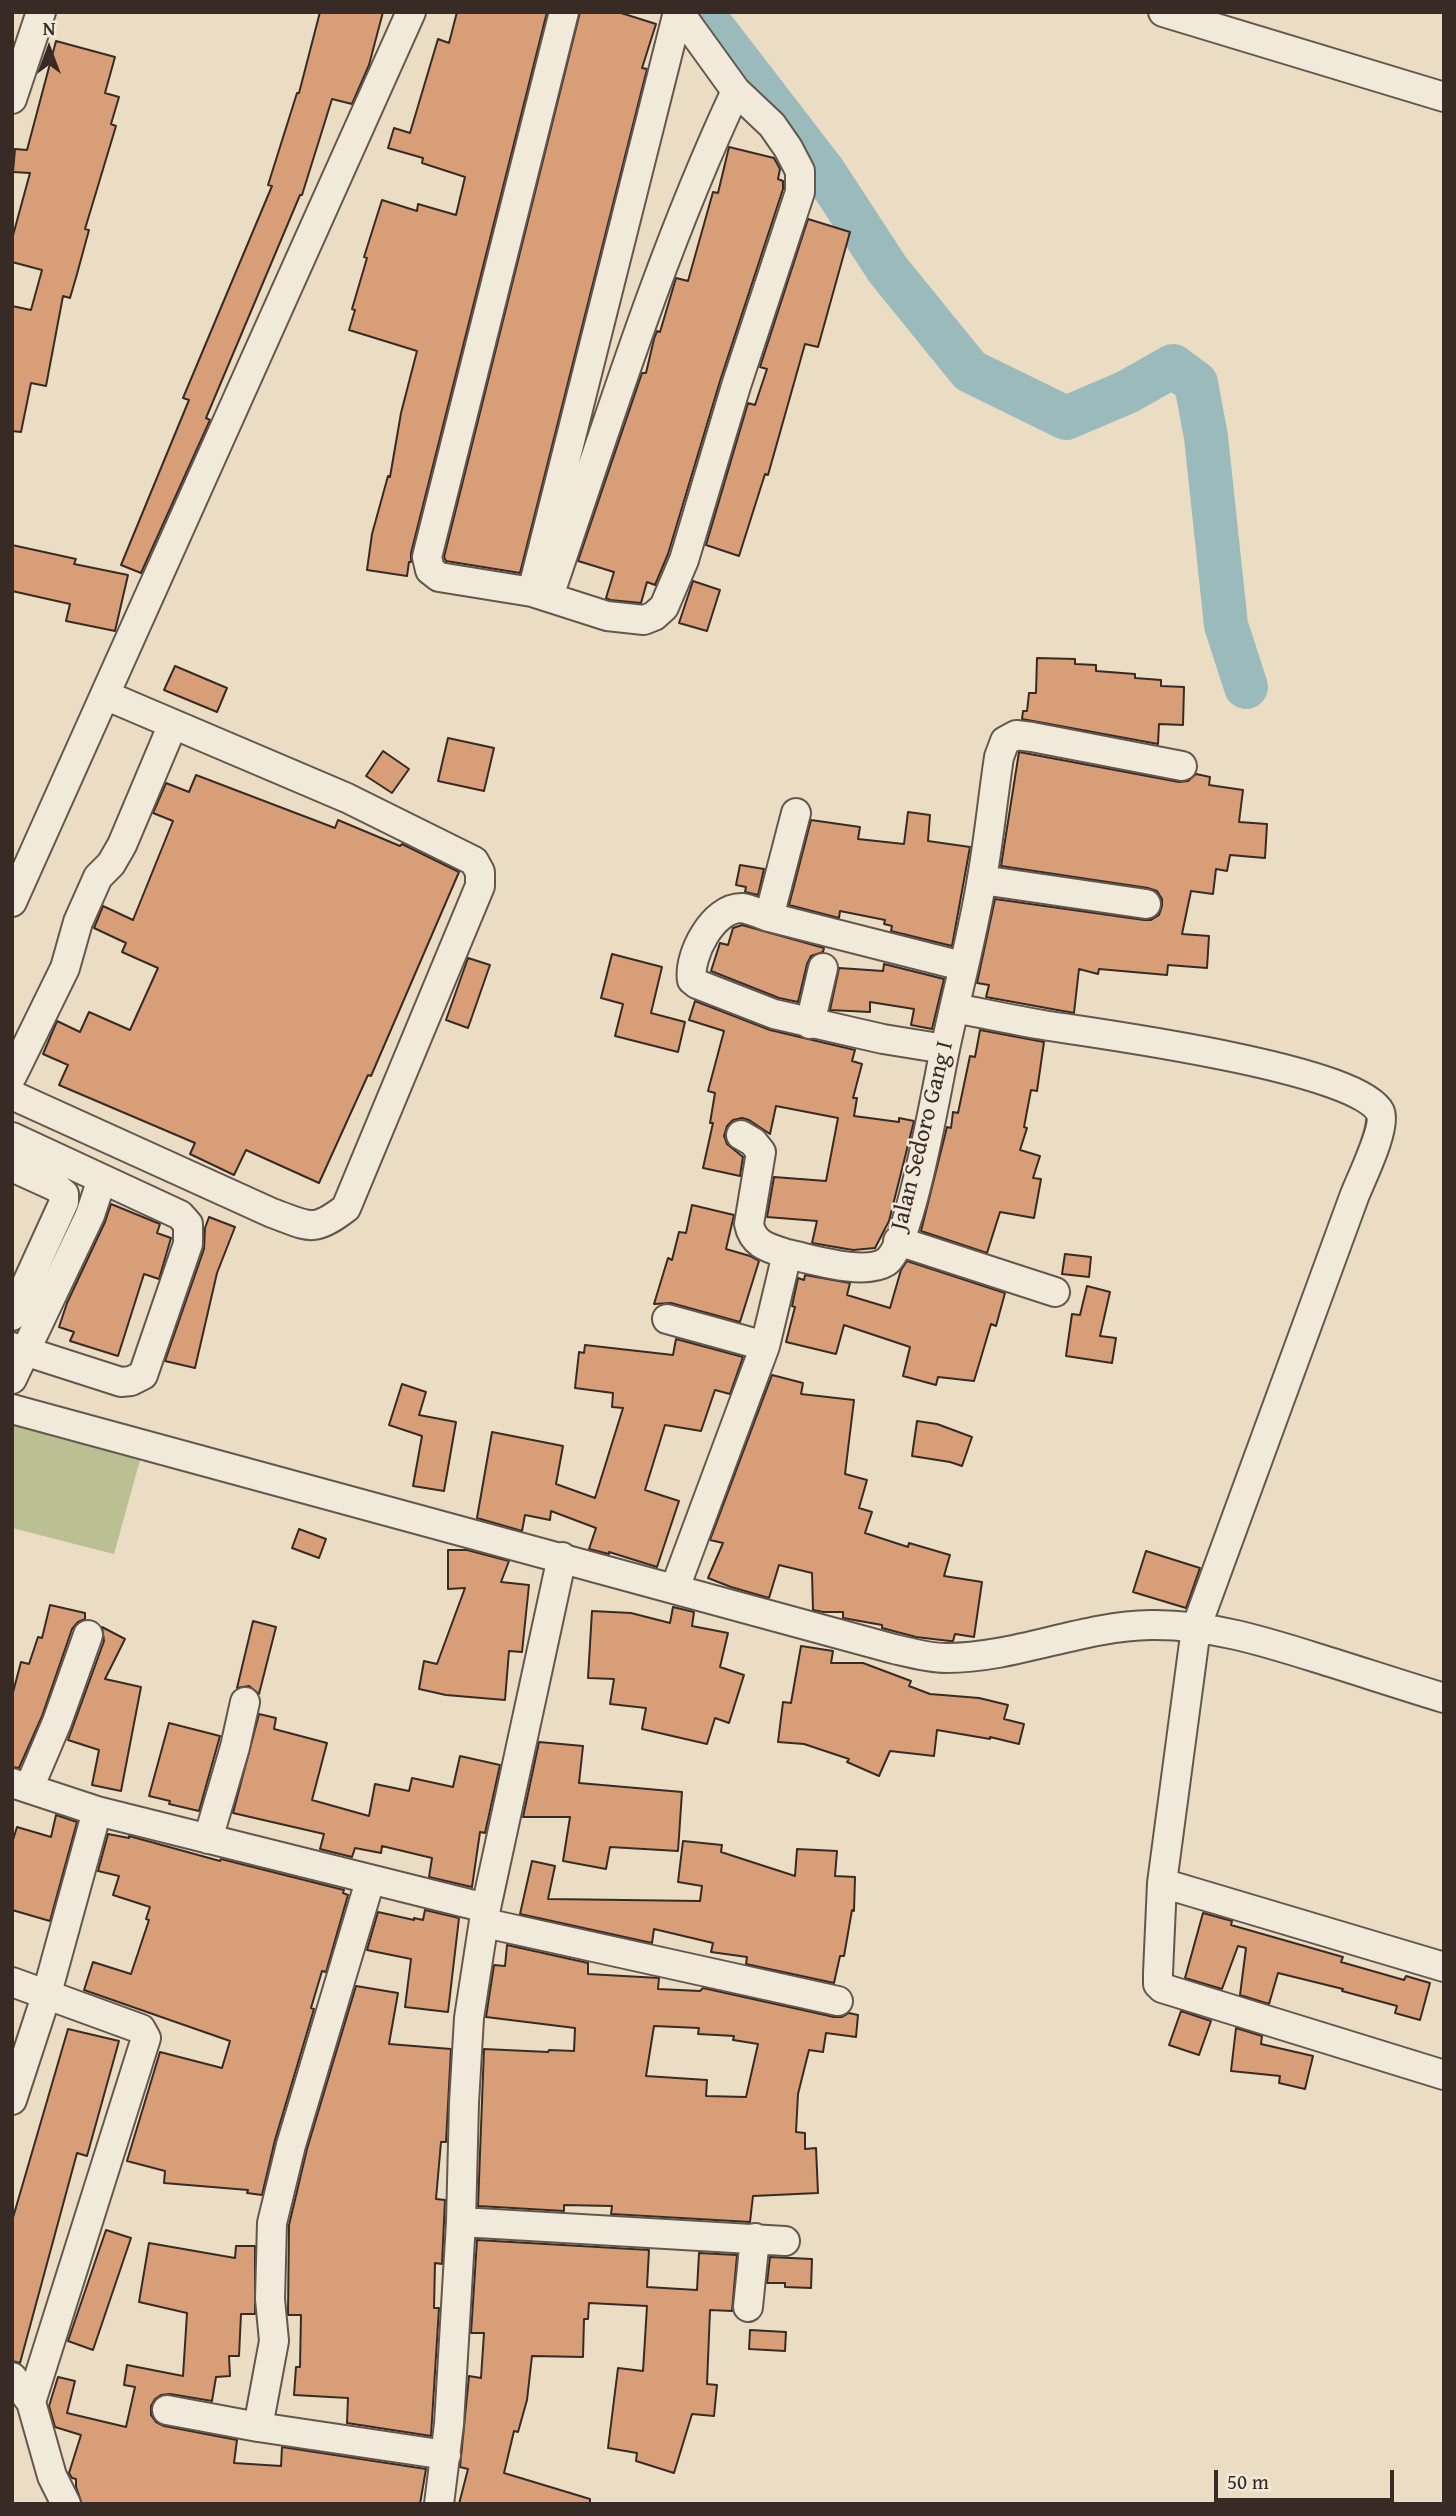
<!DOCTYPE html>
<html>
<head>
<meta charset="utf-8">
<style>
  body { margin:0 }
  #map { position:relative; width:1456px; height:2516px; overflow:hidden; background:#eaddc4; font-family:"Gentium Book Plus",serif }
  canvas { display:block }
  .frame { position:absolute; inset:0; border:14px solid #382b26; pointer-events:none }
  .north { position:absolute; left:14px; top:14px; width:70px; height:70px; -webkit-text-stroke:5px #f1e9d9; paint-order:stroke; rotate:0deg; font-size:19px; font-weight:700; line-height:28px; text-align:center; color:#382b26 }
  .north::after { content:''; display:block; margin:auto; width:24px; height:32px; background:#382b26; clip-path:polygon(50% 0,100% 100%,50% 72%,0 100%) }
  .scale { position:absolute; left:1214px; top:2470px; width:180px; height:32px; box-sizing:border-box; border:4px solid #382b26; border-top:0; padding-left:9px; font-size:21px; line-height:24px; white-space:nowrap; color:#382b26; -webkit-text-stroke:5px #f1e9d9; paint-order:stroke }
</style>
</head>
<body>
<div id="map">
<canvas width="1456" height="2516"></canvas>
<div class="frame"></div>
<div class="north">N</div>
<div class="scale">50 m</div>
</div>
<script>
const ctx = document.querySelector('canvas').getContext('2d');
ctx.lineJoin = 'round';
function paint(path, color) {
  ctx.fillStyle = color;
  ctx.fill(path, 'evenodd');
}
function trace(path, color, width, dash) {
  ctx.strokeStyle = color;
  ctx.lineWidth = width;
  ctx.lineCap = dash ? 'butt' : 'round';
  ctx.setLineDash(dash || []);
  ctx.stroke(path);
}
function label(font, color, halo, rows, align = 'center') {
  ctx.font = font + ' "Gentium Book Plus",serif';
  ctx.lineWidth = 5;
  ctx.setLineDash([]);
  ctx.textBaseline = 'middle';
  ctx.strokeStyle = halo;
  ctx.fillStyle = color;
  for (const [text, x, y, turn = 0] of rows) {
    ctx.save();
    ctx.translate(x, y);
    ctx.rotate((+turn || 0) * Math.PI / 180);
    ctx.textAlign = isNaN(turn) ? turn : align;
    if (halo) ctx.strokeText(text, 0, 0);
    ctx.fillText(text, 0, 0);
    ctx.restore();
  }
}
const green = new Path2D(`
  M 12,1416 L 142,1453 L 114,1554 L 12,1528 Z`);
const river = new Path2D(`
  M 706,12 L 707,20 L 824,172 L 888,270 L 970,371 L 1066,418 L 1127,392 L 1173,366 L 1196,383 L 1206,437 L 1226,625 L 1246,687`);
const building = new Path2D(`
  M 320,12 L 383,12 L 369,65 L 352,104 L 332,99 L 302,195 L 300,195 L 206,418 L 210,420 L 141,573 L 121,565 L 189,400 L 183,398 L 272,186 L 268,185 L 297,93 L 299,93 Z
  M 457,12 L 547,12 L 411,553 L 411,562 L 409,562 L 407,576 L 367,570 L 372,534 L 388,476 L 390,477 L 401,413 L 417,351 L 349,330 L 355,310 L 352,309 L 367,258 L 364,257 L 382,200 L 417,211 L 418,204 L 456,215 L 465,177 L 422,163 L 423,158 L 388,148 L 394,128 L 410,133 L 438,39 L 449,43 Z
  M 580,12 L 618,12 L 656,24 L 642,68 L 647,69 L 520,573 L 446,561 L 444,557 Z
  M 56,41 L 115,57 L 105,93 L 119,97 L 111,124 L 116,126 L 85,229 L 89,230 L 77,274 L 70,298 L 63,296 L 46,386 L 31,383 L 21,432 L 12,431 L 12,306 L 31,310 L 42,270 L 12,262 L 12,239 L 30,173 L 13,172 L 15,149 L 27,150 Z
  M 729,147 L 774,158 L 780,169 L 778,179 L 783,181 L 783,189 L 720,381 L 668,554 L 655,585 L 647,582 L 641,603 L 610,600 L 606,598 L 614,572 L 578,561 L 642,373 L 646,373 L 654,339 L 657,331 L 660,332 L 676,278 L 688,281 L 713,192 L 718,193 Z
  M 808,219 L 850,232 L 818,347 L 805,344 L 768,475 L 765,474 L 739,556 L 706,545 L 748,403 L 755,405 L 767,369 L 760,367 Z
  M 12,545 L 76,559 L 74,564 L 128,575 L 115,631 L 66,621 L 70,604 L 12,591 Z
  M 693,581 L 720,590 L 707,631 L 679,623 Z
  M 1037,658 L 1075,659 L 1075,664 L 1096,665 L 1096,671 L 1135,674 L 1135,678 L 1161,680 L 1161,686 L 1184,687 L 1183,725 L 1159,724 L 1158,744 L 1022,719 L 1023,711 L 1027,711 L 1029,693 L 1036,693 Z
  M 175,666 L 227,688 L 217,712 L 164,690 Z
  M 448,738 L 494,748 L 484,791 L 438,781 Z
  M 383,751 L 409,769 L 392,793 L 366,776 Z
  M 1019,752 L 1179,782 L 1188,781 L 1196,774 L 1210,777 L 1209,785 L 1243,790 L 1239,822 L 1267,824 L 1265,858 L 1230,855 L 1227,871 L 1216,869 L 1213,894 L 1191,891 L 1182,934 L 1209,936 L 1207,968 L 1168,965 L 1167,975 L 1099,969 L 1098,974 L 1079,969 L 1074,1013 L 986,997 L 989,985 L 977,983 L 995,899 L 1144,920 L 1151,920 L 1159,915 L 1162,906 L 1162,899 L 1157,891 L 1148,888 L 1001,866 Z
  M 196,775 L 335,828 L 338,820 L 400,846 L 402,844 L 459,872 L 371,1076 L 368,1075 L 319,1183 L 246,1150 L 234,1175 L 190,1154 L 195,1143 L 59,1085 L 68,1065 L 43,1054 L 57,1021 L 80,1032 L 89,1012 L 130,1030 L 158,968 L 122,952 L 126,943 L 94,928 L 103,906 L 133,920 L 173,821 L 153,813 L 166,783 L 189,792 Z
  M 908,812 L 930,815 L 928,841 L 970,847 L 952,946 L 891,931 L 892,926 L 884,924 L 885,920 L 840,911 L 839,918 L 789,905 L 811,820 L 860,827 L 858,839 L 904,844 Z
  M 740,865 L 764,869 L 758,895 L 745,892 L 746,887 L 736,885 Z
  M 742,925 L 824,948 L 823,952 L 811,956 L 807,964 L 798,1002 L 779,998 L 711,971 L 720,943 L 728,945 L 733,928 Z
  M 612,954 L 662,967 L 651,1013 L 685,1022 L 678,1052 L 615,1036 L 623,1004 L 601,998 Z
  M 468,958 L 490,965 L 468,1028 L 446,1020 Z
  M 884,964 L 944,979 L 932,1029 L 911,1025 L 914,1009 L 870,1002 L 870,1012 L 830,1010 L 839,968 L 883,971 Z
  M 695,1001 L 770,1030 L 855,1050 L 852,1061 L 862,1064 L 853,1098 L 857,1098 L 854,1116 L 899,1122 L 899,1118 L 914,1121 L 889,1221 L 875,1248 L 853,1250 L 812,1243 L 817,1221 L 767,1217 L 774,1177 L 826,1181 L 838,1118 L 776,1106 L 770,1134 L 749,1120 L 742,1118 L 733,1120 L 727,1126 L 724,1136 L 727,1144 L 743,1157 L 740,1176 L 703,1168 L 713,1123 L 710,1123 L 715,1093 L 708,1091 L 724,1031 L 689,1020 Z
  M 980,1030 L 1044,1042 L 1037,1091 L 1031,1090 L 1024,1127 L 1027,1128 L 1020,1150 L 1040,1156 L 1033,1178 L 1041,1179 L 1034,1218 L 1000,1212 L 987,1253 L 921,1231 L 947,1127 L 951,1128 L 953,1112 L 958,1113 L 970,1056 L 975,1057 Z
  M 111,1204 L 160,1224 L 157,1233 L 171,1238 L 159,1279 L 144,1274 L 118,1356 L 70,1341 L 74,1332 L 59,1327 L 67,1303 L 105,1222 Z
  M 692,1205 L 734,1215 L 726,1249 L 750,1256 L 759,1261 L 740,1322 L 671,1303 L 654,1304 L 668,1258 L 672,1260 L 679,1232 L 686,1233 Z
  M 209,1217 L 235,1227 L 217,1273 L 195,1368 L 165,1361 L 204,1249 L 205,1228 Z
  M 1065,1254 L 1091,1257 L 1089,1277 L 1062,1274 Z
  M 907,1261 L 1005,1293 L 996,1326 L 991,1324 L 974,1381 L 938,1377 L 936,1385 L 903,1376 L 910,1347 L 844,1325 L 836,1354 L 786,1342 L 795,1307 L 792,1306 L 798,1278 L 804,1280 L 805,1275 L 850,1283 L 847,1295 L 890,1308 L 901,1270 Z
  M 1087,1286 L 1110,1292 L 1100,1336 L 1116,1338 L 1112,1363 L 1066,1356 L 1072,1314 L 1080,1315 Z
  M 676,1339 L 743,1357 L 730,1394 L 715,1390 L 701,1431 L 665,1425 L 645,1490 L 679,1501 L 657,1567 L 609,1552 L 609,1554 L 589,1549 L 596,1528 L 551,1511 L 550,1520 L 525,1515 L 522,1531 L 477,1518 L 492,1432 L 563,1446 L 556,1484 L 595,1498 L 623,1408 L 612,1407 L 613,1393 L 575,1388 L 579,1352 L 584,1353 L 585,1345 L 673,1355 Z
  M 772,1375 L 803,1383 L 801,1394 L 854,1400 L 845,1474 L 867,1480 L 859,1508 L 872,1512 L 865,1533 L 908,1547 L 909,1543 L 950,1555 L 944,1576 L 982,1582 L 974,1637 L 955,1634 L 953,1641 L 950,1641 L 916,1637 L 882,1628 L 882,1625 L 843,1618 L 843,1612 L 823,1612 L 813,1610 L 812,1573 L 779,1565 L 769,1598 L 731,1587 L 708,1578 L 723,1543 L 710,1540 Z
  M 402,1384 L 426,1392 L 419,1415 L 456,1422 L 444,1491 L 413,1486 L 422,1436 L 389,1425 Z
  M 917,1421 L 937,1424 L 972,1437 L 962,1466 L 950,1462 L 912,1456 Z
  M 299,1529 L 326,1539 L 319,1558 L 292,1548 Z
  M 448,1550 L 467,1550 L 509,1561 L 501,1582 L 529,1585 L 522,1652 L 509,1651 L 505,1700 L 446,1695 L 419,1689 L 424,1661 L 437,1664 L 465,1588 L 448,1589 Z
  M 1146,1551 L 1200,1568 L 1186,1608 L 1133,1592 Z
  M 50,1605 L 85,1613 L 85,1619 L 78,1622 L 72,1629 L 42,1716 L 19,1768 L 12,1767 L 12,1696 L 21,1662 L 29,1664 L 38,1637 L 42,1638 Z
  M 673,1607 L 694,1612 L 692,1626 L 728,1633 L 720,1667 L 744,1675 L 729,1723 L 715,1718 L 707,1744 L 642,1729 L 646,1708 L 610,1704 L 614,1679 L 588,1678 L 592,1611 L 631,1613 L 670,1623 Z
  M 253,1621 L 276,1627 L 259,1694 L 249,1686 L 237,1688 Z
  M 102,1627 L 125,1639 L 105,1679 L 141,1687 L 121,1791 L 92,1785 L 99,1750 L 68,1740 L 104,1641 Z
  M 801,1646 L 833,1651 L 831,1663 L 863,1663 L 911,1681 L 909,1686 L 930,1694 L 979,1698 L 1008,1705 L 1004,1719 L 1024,1724 L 1019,1744 L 990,1737 L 990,1739 L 937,1730 L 934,1756 L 890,1751 L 879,1776 L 847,1762 L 849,1759 L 804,1744 L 778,1742 L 783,1702 L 791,1703 Z
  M 259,1714 L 276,1718 L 274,1729 L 327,1743 L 312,1800 L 369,1816 L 375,1784 L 409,1791 L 412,1778 L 453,1787 L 460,1756 L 500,1765 L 485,1833 L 480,1832 L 472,1887 L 429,1877 L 432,1858 L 382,1846 L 381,1853 L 355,1848 L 352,1857 L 320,1849 L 324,1834 L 233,1813 Z
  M 169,1723 L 220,1736 L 199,1811 L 169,1804 L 170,1801 L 149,1796 Z
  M 539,1742 L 583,1746 L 579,1783 L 682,1792 L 678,1851 L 610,1847 L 606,1869 L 563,1861 L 570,1817 L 523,1817 Z
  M 56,1815 L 77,1822 L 50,1921 L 12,1910 L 12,1843 L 17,1827 L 51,1837 Z
  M 108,1834 L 129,1838 L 129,1836 L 220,1861 L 221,1859 L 344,1890 L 343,1893 L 348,1895 L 326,1972 L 322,1971 L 311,2008 L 314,2009 L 275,2140 L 262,2195 L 247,2193 L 248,2190 L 164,2183 L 165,2171 L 127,2161 L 160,2052 L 222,2068 L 230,2041 L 84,1990 L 93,1962 L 131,1974 L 149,1920 L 146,1919 L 150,1907 L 113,1895 L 119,1876 L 98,1871 Z
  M 683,1841 L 722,1845 L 721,1852 L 795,1876 L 797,1849 L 837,1851 L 835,1876 L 855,1877 L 854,1911 L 852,1910 L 844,1956 L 840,1956 L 834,1983 L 746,1964 L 747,1957 L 711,1952 L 713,1943 L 654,1929 L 652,1943 L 520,1914 L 532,1861 L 555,1866 L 548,1899 L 700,1901 L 702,1886 L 678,1882 Z
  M 425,1910 L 459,1918 L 448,2012 L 405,2007 L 411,1959 L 367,1950 L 378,1912 L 414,1920 L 414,1918 L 423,1920 Z
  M 1203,1913 L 1232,1921 L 1231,1925 L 1343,1957 L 1341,1962 L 1404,1980 L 1406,1976 L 1430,1983 L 1420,2020 L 1395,2013 L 1397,2006 L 1342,1991 L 1343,1989 L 1278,1973 L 1269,2004 L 1240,1995 L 1246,1948 L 1238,1946 L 1222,1989 L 1185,1978 Z
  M 507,1945 L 588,1963 L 588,1974 L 659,1978 L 658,1989 L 700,1991 L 703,1988 L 834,2017 L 842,2017 L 849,2013 L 858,2015 L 856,2037 L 826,2033 L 823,2052 L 809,2050 L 798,2094 L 796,2132 L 805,2133 L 805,2149 L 816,2148 L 818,2193 L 753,2196 L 750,2222 L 611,2214 L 612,2206 L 564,2205 L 564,2211 L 478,2206 L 484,2049 L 548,2052 L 549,2050 L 574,2051 L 575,2028 L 486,2017 L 494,1965 L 505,1966 ZM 654,2026 L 699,2028 L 698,2034 L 734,2036 L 733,2040 L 758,2044 L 746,2097 L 706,2096 L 707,2080 L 646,2076 Z
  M 356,1986 L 398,1993 L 389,2044 L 451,2049 L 446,2142 L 441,2142 L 436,2199 L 445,2200 L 442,2264 L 435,2263 L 434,2308 L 439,2308 L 431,2436 L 347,2423 L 348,2398 L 294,2395 L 296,2367 L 300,2367 L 301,2315 L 288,2315 L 289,2225 L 307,2149 Z
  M 1181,2011 L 1211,2021 L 1199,2055 L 1169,2045 Z
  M 1236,2028 L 1262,2036 L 1261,2044 L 1313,2056 L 1305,2089 L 1279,2083 L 1280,2076 L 1231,2071 Z
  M 68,2029 L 119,2041 L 87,2156 L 77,2153 L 20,2363 L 12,2361 L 12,2221 Z
  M 106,2230 L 131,2238 L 93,2350 L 68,2341 Z
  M 477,2240 L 649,2250 L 647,2287 L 697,2290 L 699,2253 L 737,2255 L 732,2311 L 710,2310 L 707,2384 L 717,2385 L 714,2416 L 692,2414 L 674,2473 L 636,2461 L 637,2453 L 608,2448 L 618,2368 L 643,2371 L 647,2306 L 589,2303 L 588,2319 L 584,2319 L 583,2357 L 532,2356 L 527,2400 L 518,2432 L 514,2431 L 504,2473 L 590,2499 L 590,2504 L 459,2504 L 468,2469 L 460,2467 L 469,2376 L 481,2378 L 484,2333 L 471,2333 Z
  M 149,2243 L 235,2258 L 236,2246 L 255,2246 L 255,2314 L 241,2314 L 239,2356 L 229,2356 L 230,2376 L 216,2377 L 212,2401 L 170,2394 L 161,2395 L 155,2399 L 151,2406 L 151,2415 L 156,2422 L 164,2426 L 237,2440 L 234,2463 L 281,2466 L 282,2447 L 426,2469 L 420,2504 L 82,2504 L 76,2487 L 76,2479 L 72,2478 L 69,2473 L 81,2435 L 55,2427 L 49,2406 L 58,2377 L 75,2381 L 67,2413 L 126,2427 L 135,2387 L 124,2385 L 127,2365 L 183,2376 L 187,2313 L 139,2302 Z
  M 770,2257 L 812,2259 L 811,2288 L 785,2287 L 785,2283 L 767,2283 Z
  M 750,2330 L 786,2332 L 785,2351 L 749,2349 Z`);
const minor = new Path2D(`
  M 564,12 L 427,557 L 430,570 L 439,577 L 532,592 L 607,616 L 644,620 L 654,616 L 664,607 L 684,560 L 736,386 L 800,192 L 800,171 L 788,148 L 772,125 L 736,91 L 679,12
  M 1163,12 L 1444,97
  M 12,99 L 41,12
  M 532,592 L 678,12
  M 549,596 C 607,426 660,253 736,91
  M 796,813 L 769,917 C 760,914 750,909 742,908 C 713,907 688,956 692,980 L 697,984 L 774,1014 L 883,1039 L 945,1049
  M 982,880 L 1146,904
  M 12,902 L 411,12
  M 769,917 L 962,966
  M 955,1008 C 986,1014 1017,1021 1049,1026 C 1102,1034 1359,1069 1380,1112 C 1387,1127 1360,1181 1354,1197 L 1196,1628 L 1162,1883 L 1444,1967
  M 810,1024 L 823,968
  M 12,1076 L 65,968 L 78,922 L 98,877 L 111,864 L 122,845 L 173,724
  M 12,1095 L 272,1213 C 309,1226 312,1234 346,1208 L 480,886 L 480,872 L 474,861 L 347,798 L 105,695
  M 741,1135 L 753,1142 L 761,1152 L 749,1224 C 753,1245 769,1248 787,1254
  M 12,1137 L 180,1215 L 188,1224 L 188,1244 L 143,1375 L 131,1381 L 121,1382 L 12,1347
  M 12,1167 L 56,1187 L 64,1194 L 64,1202 L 12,1316
  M 898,1241 L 1055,1292
  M 667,1319 L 765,1346
  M 12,1379 L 90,1215 L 102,1179
  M 12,1409 L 894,1649 C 911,1653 929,1658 946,1658 C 1016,1658 1081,1626 1151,1625 C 1208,1624 1263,1641 1317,1658 C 1359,1671 1401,1685 1444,1698
  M 675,1588 L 765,1346 L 787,1254 C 812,1259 864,1276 886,1262 C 911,1244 937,1086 945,1049 C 957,992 973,935 982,878 C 989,838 993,797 999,757 L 1005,741 L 1016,735 L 1032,737 L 1182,766
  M 12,1783 L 97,1811 L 486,1908
  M 29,1788 L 57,1722 L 88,1635
  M 208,1839 L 235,1747 L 245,1702
  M 1162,1883 L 1158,1973 L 1158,1984 L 1162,1988 L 1444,2075
  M 485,1923 L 838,2001
  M 12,1982 L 141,2029 L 146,2038 L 31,2402
  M 12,2100 L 47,1993 L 97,1811
  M 461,2222 L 785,2241
  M 748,2307 L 755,2238
  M 12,2377 L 31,2402 L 52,2476 L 66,2504
  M 167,2410 L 258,2427 L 446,2455
  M 258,2427 L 274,2341 L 270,2299 L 272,2223 L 291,2145 L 370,1881
  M 439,2504 L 449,2424 L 461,2222 L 464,2103 L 469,2018 L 486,1908 L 562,1557`);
const streetNames = [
  ["Jalan Sedoro Gang I",923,1136,-76]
];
paint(green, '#bac092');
trace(river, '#9ababb', 44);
paint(building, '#d89e77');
trace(building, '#382b26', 2);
trace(minor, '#64584e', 32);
trace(minor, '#f1e9d9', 28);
label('24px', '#382b26', '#f1e9d9', streetNames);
</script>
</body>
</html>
